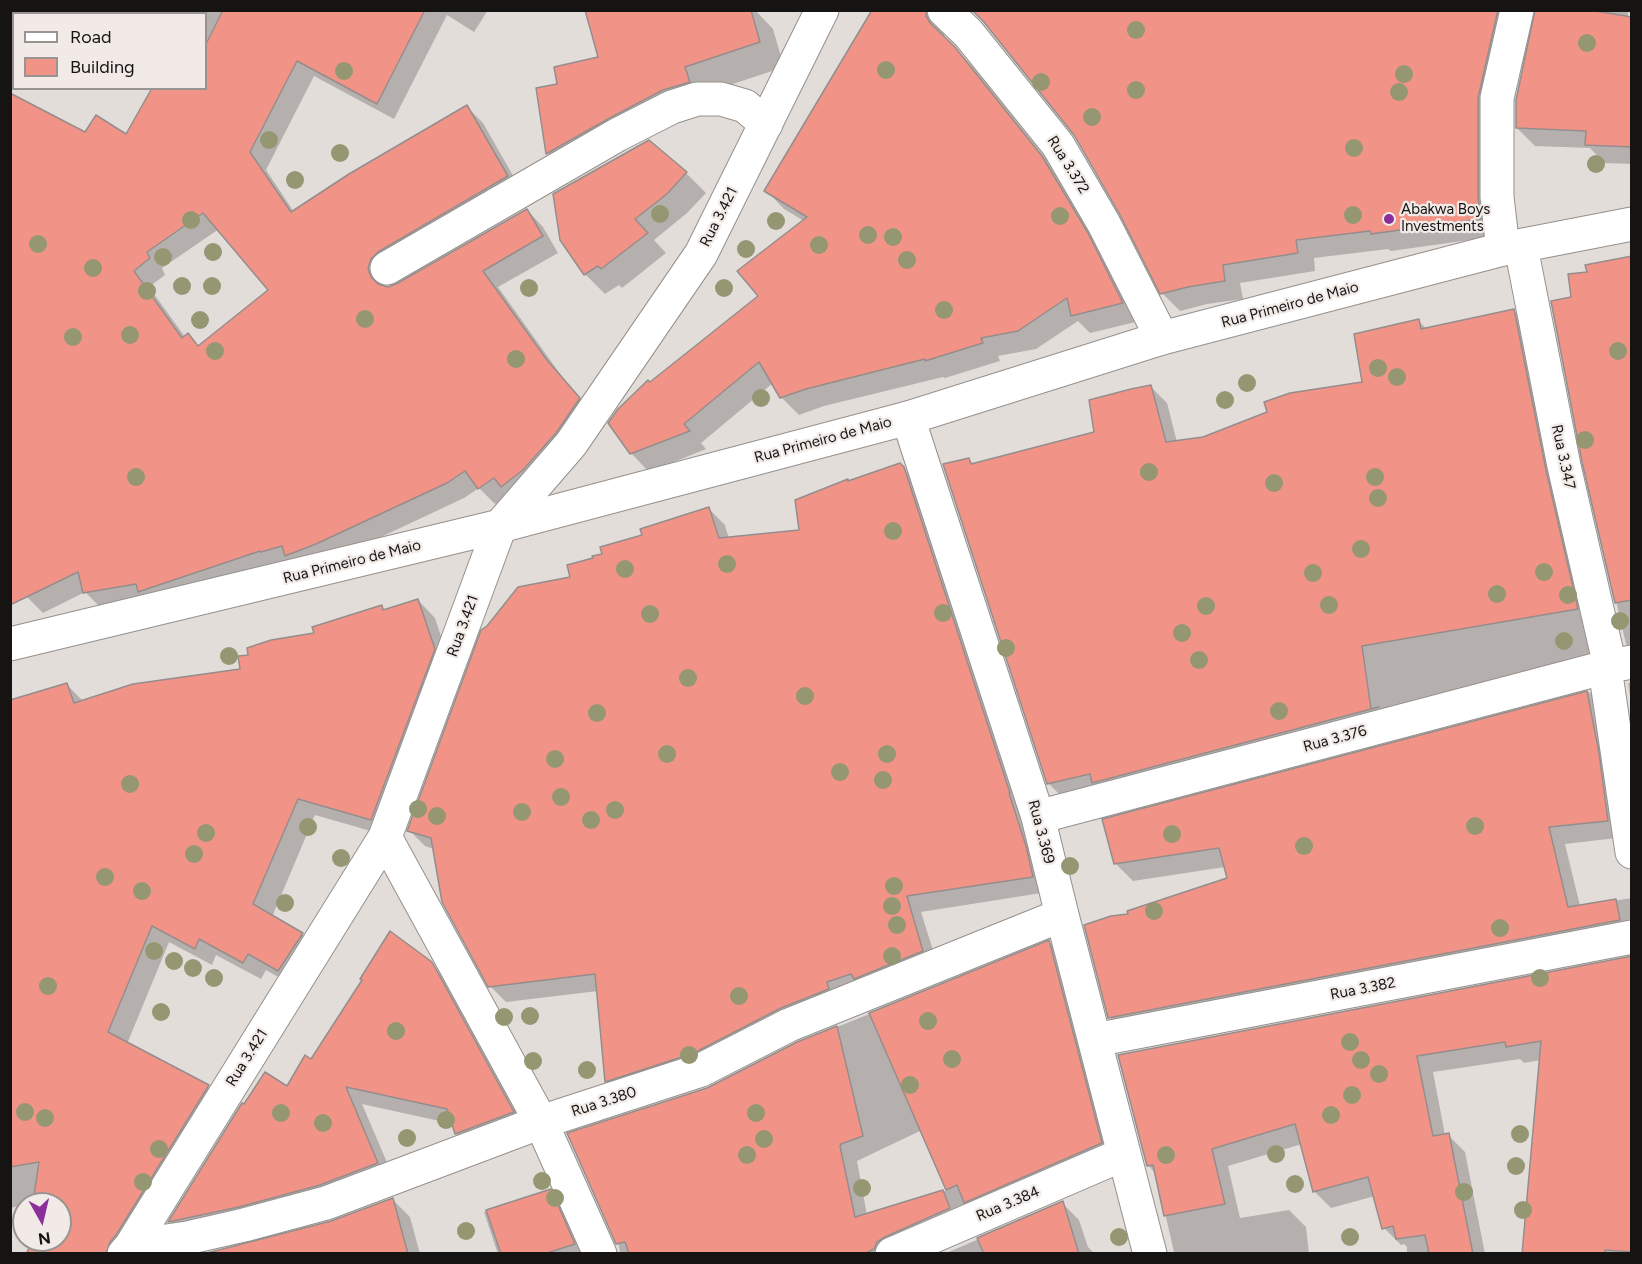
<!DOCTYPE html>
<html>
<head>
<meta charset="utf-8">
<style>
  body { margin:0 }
  #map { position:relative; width:1642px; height:1264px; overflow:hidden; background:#e3ddda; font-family:Figtree,sans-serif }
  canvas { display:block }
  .frame { position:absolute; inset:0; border:12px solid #161413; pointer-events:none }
  .legend { position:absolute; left:12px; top:12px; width:195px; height:78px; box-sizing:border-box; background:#f1eae7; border:2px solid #999492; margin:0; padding:8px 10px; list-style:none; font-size:18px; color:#161413 }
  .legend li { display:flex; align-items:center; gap:12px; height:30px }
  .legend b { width:30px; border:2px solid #999492 }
  .north { position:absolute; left:12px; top:1192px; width:60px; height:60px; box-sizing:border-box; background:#f1eae7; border:2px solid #999492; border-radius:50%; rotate:172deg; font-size:16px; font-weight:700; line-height:24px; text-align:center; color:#161413 }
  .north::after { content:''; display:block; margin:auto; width:21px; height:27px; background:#8b2f9a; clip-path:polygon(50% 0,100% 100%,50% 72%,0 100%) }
</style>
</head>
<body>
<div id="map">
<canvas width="1642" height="1264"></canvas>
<div class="frame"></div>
<ul class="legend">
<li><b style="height:8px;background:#fff"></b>Road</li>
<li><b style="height:16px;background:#f19487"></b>Building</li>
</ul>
<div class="north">N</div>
</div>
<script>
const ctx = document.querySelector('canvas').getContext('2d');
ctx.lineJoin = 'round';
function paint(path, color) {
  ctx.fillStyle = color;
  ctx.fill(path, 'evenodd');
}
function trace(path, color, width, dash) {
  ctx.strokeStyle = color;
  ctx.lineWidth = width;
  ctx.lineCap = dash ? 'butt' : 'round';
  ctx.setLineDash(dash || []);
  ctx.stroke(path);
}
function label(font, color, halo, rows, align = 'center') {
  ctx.font = font + ' Figtree,sans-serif';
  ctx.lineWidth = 4.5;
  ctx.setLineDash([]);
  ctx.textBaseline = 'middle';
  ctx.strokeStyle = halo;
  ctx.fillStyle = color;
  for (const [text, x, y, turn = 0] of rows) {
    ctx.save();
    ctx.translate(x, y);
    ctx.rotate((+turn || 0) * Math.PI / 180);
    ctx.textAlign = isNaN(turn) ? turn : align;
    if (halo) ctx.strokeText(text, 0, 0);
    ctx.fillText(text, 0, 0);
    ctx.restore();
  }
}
const shadow = new Path2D(`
  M 196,10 L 488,10 L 474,32 L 447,15 L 394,119 L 314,76 L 266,170 L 294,212 L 467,107 L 483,123 L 523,193 L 386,276 L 384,287 L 388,288 L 396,286 L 527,210 L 543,227 L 558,253 L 498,287 L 563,378 L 595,416 L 510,494 L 495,504 L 479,488 L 464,498 L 332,560 L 101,608 L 85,592 L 43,613 L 27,597 L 10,562 L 85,134 L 127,136 L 206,88 L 206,14 L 194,14 ZM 219,229 L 270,290 L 200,347 L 188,335 L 185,337 L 149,287 L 165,275 L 162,268 Z
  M 730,10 L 755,10 L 773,29 L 784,67 L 709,92 L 689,115 L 572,178 L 548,153 L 537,90 L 559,85 L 599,59 Z
  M 871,10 L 956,10 L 944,24 L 944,35 L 948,42 L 972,66 L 1060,176 L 1140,321 L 1090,333 L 1078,321 L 1036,349 L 998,356 L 1000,361 L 945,378 L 943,377 L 824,406 L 799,415 L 781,397 L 773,383 L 701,443 L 706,449 L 649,472 L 631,453 L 650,384 L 760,297 L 804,221 L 784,209 L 766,190 L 873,12 Z
  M 970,10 L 1529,10 L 1522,15 L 1498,236 L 1391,251 L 1388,249 L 1314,258 L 1315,271 L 1240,283 L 1243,299 L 1207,304 L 1180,311 L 1162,293 L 1122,214 L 1074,132 L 985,22 L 976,14 Z
  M 1537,10 L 1629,10 L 1627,18 L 1632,19 L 1632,164 L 1604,163 L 1590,148 L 1535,146 L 1517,128 Z
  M 686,173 L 706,193 L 687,213 L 654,240 L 666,253 L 622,288 L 619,285 L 605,294 L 585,274 L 562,239 Z
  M 1632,258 L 1632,649 L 1626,644 L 1584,462 L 1573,298 L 1589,274 Z
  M 1514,311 L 1530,327 L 1603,668 L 1064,799 L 1048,783 L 969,459 L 974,465 L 1096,433 L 1151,387 L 1167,403 L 1177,442 L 1204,439 L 1364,383 L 1418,321 L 1427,329 Z
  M 903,468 L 919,484 L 1048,892 L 921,912 L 938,966 L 622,1096 L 606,1081 L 598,991 L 506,1002 L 490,986 L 434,849 L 425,846 L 409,830 L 571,578 L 604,555 L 709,509 L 725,525 L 729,539 L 801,531 L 848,481 L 850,483 Z
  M 418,600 L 435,618 L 451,667 L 388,836 L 315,815 L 272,917 L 302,934 L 319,951 L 296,987 L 266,970 L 261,979 L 216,955 L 212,965 L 169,942 L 127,1044 L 208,1087 L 225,1104 L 131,1254 L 28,1254 L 35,1240 L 60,1240 L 60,1204 L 38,1204 L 36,1202 L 10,1208 L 10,702 L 66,684 L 83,701 L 242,670 L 249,656 L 316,634 L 381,606 L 386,611 Z
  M 1628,683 L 1632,683 L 1632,709 Z
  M 1589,692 L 1606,709 L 1625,837 L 1565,844 L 1580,906 L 1632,898 L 1632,938 L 1127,1035 L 1110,1018 L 1130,915 L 1228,879 L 1225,867 L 1133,881 L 1116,864 L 1104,821 Z
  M 1049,942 L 1066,959 L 1118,1160 L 902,1253 L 620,1254 L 619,1246 L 569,1134 L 708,1089 L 797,1043 ZM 922,1130 L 948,1190 L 867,1215 L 857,1161 Z
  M 1632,958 L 1632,1254 L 1523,1254 L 1541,1060 L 1524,1063 L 1520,1059 L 1433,1072 L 1445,1135 L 1448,1135 L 1465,1152 L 1485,1254 L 1407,1254 L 1407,1247 L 1404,1244 L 1401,1245 L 1384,1228 L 1375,1196 L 1331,1208 L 1314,1191 L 1302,1144 L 1228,1166 L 1240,1218 L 1289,1210 L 1306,1227 L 1309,1254 L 1170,1254 L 1174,1252 L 1156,1174 L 1148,1165 Z
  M 431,963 L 450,982 L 531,1130 L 474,1152 L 456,1134 L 453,1124 L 362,1104 L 395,1181 L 188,1239 L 170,1222 L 311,1061 Z
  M 550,1191 L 566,1207 L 587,1254 L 498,1254 L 484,1212 Z
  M 393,1200 L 410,1217 L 420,1254 L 210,1254 L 331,1223 Z
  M 1062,1203 L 1079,1220 L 1088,1247 L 1095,1254 L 944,1254 Z`);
const building = new Path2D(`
  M 223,10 L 425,10 L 377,104 L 297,61 L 250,152 L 291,212 L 349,174 L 467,105 L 508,176 L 378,252 L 371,259 L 368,269 L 371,277 L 378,284 L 388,287 L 396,284 L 527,209 L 543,236 L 483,271 L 547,360 L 580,398 L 556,433 L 523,470 L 501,487 L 494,478 L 478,489 L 465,471 L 447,483 L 316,544 L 285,556 L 282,546 L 261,552 L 260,551 L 138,592 L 136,584 L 83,593 L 78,572 L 10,605 L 10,93 L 85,132 L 96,115 L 126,134 L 152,88 L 206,88 L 206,44 ZM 203,213 L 268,290 L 198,346 L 188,333 L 182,338 L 134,271 L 150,258 L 147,252 Z
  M 585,10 L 751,10 L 760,42 L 685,67 L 690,82 L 663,90 L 608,119 L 546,154 L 536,88 L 557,84 L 554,67 L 598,57 Z
  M 872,10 L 926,10 L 926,16 L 931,24 L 954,46 L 1042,156 L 1088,233 L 1123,303 L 1071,316 L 1067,298 L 1018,331 L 981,338 L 983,343 L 925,361 L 925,359 L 806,389 L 780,398 L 759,362 L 684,424 L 690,431 L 630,454 L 608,423 L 618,409 L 648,380 L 650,382 L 758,296 L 737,271 L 807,217 L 764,191 Z
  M 972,10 L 1498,10 L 1478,98 L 1478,197 L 1481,219 L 1371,234 L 1370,231 L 1296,240 L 1298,253 L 1223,265 L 1225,281 L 1188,287 L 1160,294 L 1120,215 L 1074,135 L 983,21 Z
  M 1535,10 L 1589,10 L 1632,17 L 1632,147 L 1585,145 L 1586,131 L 1516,128 L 1516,100 Z
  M 649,140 L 687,172 L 667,194 L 635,219 L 648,233 L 601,269 L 598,266 L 584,275 L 560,240 L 553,194 Z
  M 1632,256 L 1632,600 L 1615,603 L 1582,462 L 1551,301 L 1571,297 L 1568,274 L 1587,272 L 1585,265 Z
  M 1514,309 L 1546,470 L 1578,609 L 1362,646 L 1371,709 L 1379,707 L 1092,783 L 1090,774 L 1047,784 L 943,464 L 969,458 L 971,464 L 1094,432 L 1089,400 L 1131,389 L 1151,385 L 1166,442 L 1203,437 L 1267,412 L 1264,402 L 1290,393 L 1362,382 L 1354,334 L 1419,319 L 1421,329 Z
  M 900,463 L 904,467 L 1010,793 L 1009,793 L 1026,846 L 1033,877 L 907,896 L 923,951 L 854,979 L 851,974 L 827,982 L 829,989 L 781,1008 L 694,1053 L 605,1082 L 595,974 L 488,987 L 442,902 L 431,838 L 407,831 L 481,630 L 487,626 L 518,587 L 570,577 L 567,565 L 593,558 L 592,556 L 602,554 L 600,547 L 642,535 L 640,529 L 709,507 L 719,538 L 799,530 L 795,500 L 848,479 L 848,481 Z
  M 418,599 L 435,649 L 371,820 L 298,799 L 253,904 L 303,933 L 278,971 L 248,954 L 243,963 L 199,939 L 195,949 L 152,926 L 108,1032 L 209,1085 L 116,1235 L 110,1242 L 106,1254 L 26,1254 L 33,1240 L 60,1240 L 60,1204 L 33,1202 L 39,1162 L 10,1167 L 10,700 L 67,683 L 74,703 L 133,684 L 240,669 L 238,656 L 248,655 L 247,648 L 271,640 L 314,633 L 312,627 L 382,605 L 383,610 Z
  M 1587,691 L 1599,753 L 1608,821 L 1549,827 L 1568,907 L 1616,899 L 1620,920 L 1108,1018 L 1084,925 L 1111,916 L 1128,914 L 1127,911 L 1227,878 L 1219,848 L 1114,864 L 1102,819 Z
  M 390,931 L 432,962 L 514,1112 L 455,1134 L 447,1109 L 346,1087 L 378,1163 L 320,1185 L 239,1207 L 168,1222 L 242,1103 L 244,1104 L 265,1072 L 287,1086 L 305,1055 L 311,1059 L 362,980 L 360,979 Z
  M 1049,940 L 1102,1143 L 964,1203 L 957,1185 L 946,1190 L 869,1013 Z
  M 1632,956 L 1632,1252 L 1605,1250 L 1605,1254 L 1522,1254 L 1541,1041 L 1506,1047 L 1505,1042 L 1417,1056 L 1433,1136 L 1449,1133 L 1473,1254 L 1429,1254 L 1425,1235 L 1396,1239 L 1393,1226 L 1382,1229 L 1368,1177 L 1313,1192 L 1295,1124 L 1212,1149 L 1225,1204 L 1164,1216 L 1153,1165 L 1147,1166 L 1118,1055 Z
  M 837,1026 L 863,1136 L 841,1144 L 840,1146 L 855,1217 L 943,1190 L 950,1208 L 885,1237 L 877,1242 L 874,1249 L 864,1254 L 629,1254 L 625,1242 L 616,1244 L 567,1133 L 707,1088 L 797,1042 Z
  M 551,1189 L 575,1244 L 544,1254 L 501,1254 L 486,1210 Z
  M 393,1198 L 408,1254 L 203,1254 L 331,1221 Z
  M 1063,1201 L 1079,1254 L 984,1254 L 977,1238 Z`);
const street = new Path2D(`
  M 944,10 L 968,33 L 1058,145 L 1104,224 L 1162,338
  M 1521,247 L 1564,466 L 1610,666
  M 1503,249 L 1497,197 L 1497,98 L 1517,10
  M 387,268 L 617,135 L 672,107 L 697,99 L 721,99 L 745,106 L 766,124
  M 908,418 L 1038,817 L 1062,915 L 1150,1254
  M 1605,668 L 1632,852
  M 1038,817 L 1610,666 L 1632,662
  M 385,837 L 541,1122 L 600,1254
  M 1095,1040 L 1632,937
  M 131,1246 L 187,1238 L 244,1225 L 326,1203 L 541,1122 L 701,1070 L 789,1025 L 1062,915
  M 124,1254 L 131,1246 L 385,837 L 500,526 L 571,444 L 701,254 L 822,10
  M 892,1254 L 1124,1154`);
const secondary = new Path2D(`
  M 10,14 L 12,10
  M 10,644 L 500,526 L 908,418 L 1162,338 L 1503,249 L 1632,224`);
const trees = [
  [1136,30],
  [1587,43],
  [886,70],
  [344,71],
  [1404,74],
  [1041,82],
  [1136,90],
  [1399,92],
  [1092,117],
  [269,140],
  [1354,148],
  [340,153],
  [1596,164],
  [295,180],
  [660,214],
  [1353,215],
  [1060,216],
  [191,220],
  [776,221],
  [868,235],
  [893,237],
  [38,244],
  [819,245],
  [746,249],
  [213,252],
  [163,257],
  [907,260],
  [93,268],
  [182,286],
  [212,286],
  [529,288],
  [724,288],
  [147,291],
  [944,310],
  [365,319],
  [200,320],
  [130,335],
  [73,337],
  [215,351],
  [1618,351],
  [516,359],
  [1378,368],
  [1397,377],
  [1247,383],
  [761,398],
  [1225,400],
  [1585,440],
  [1149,472],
  [136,477],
  [1375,477],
  [1274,483],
  [1378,498],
  [893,531],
  [1361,549],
  [727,564],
  [625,569],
  [1544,572],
  [1313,573],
  [1497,594],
  [1568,595],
  [1329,605],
  [1206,606],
  [943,613],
  [650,614],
  [1620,621],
  [1182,633],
  [1564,641],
  [1006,648],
  [229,656],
  [1199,660],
  [688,678],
  [805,696],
  [1279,711],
  [597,713],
  [667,754],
  [887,754],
  [555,759],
  [840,772],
  [883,780],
  [130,784],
  [561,797],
  [418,809],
  [615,810],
  [522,812],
  [437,816],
  [591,820],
  [1475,826],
  [308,827],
  [206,833],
  [1172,834],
  [1304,846],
  [194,854],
  [341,858],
  [1070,866],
  [105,877],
  [894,886],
  [142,891],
  [285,903],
  [892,906],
  [1154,911],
  [897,925],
  [1500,928],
  [154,951],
  [892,956],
  [174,961],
  [193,968],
  [214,978],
  [1540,978],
  [48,986],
  [739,996],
  [161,1012],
  [530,1016],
  [504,1017],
  [928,1021],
  [396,1031],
  [1350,1042],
  [689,1055],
  [952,1059],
  [1361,1060],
  [533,1061],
  [587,1070],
  [1379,1074],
  [910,1085],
  [1352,1095],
  [25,1112],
  [281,1113],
  [756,1113],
  [1331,1115],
  [45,1118],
  [446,1120],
  [323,1123],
  [1520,1134],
  [407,1138],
  [764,1139],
  [159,1149],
  [1276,1154],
  [747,1155],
  [1166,1155],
  [1516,1166],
  [542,1181],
  [143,1182],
  [1295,1184],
  [862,1188],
  [1464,1192],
  [555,1198],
  [1523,1210],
  [466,1231],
  [1119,1237],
  [1350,1237]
];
const markers = [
  [1389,219,6,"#8b2f9a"]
];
const streetNames = [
  ["Rua 3.372",1068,165,58],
  ["Rua 3.421",719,217,-63],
  ["Rua Primeiro de Maio",1290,305,-15],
  ["Rua Primeiro de Maio",823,440,-15],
  ["Rua 3.347",1563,457,78],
  ["Rua Primeiro de Maio",352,562,-14],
  ["Rua 3.421",463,626,-70],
  ["Rua 3.376",1335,739,-15],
  ["Rua 3.369",1041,832,75],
  ["Rua 3.382",1363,989,-11],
  ["Rua 3.421",247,1058,-58],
  ["Rua 3.380",604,1102,-18],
  ["Rua 3.384",1008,1204,-23]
];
const poiNames = [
  ["Abakwa Boys",1401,210],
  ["Investments",1401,227]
];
paint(shadow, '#0003');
paint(building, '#f19487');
trace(building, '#948d8c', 1.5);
trace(street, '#95908c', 35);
trace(secondary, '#95908c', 35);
trace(street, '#fff', 33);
trace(secondary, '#fff', 33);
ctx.fillStyle = '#949772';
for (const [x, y] of trees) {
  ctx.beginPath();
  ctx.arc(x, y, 9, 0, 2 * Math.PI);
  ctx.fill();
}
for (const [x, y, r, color] of markers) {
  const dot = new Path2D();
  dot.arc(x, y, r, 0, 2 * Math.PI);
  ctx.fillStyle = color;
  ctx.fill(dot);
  trace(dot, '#f1eae7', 2);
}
label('15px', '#161413', '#f1eae7', streetNames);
label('15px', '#161413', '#f1eae7', poiNames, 'left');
</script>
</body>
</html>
